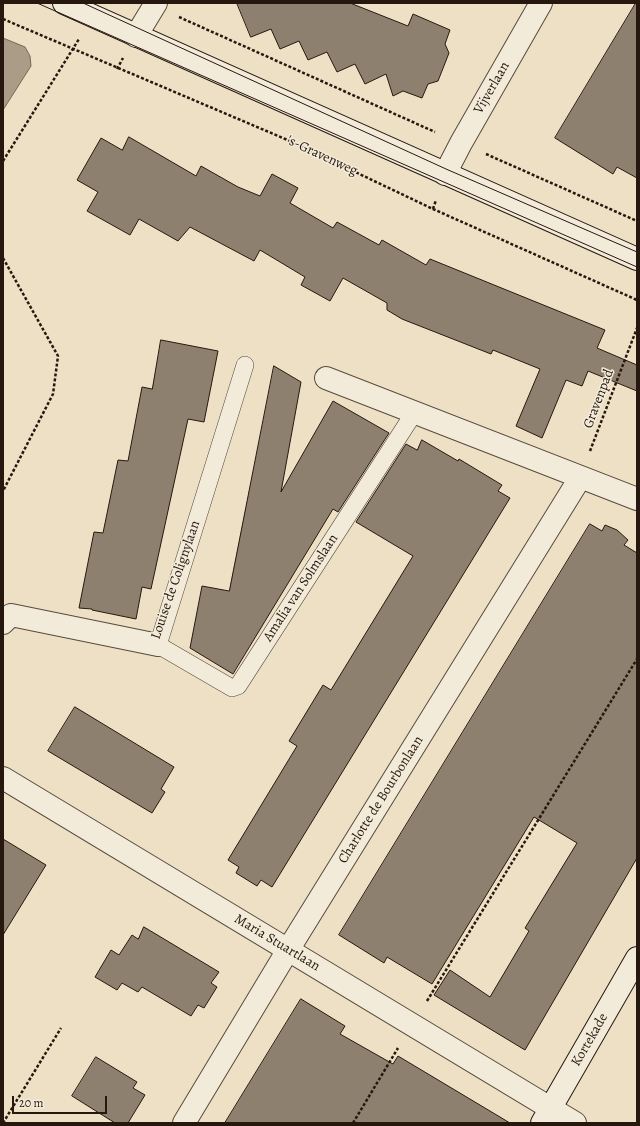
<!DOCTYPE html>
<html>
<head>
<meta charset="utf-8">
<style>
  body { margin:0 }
  #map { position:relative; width:640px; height:1126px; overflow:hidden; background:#ede0c5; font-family:Alegreya,serif }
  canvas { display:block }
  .frame { position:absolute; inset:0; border:4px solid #27180f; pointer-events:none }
  .scale { position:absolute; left:12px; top:1096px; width:95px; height:18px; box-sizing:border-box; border:2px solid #27180f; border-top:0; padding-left:5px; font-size:12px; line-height:14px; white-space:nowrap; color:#27180f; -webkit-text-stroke:3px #f3ebd9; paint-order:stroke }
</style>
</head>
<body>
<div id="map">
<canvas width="640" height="1126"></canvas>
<div class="frame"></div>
<div class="scale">20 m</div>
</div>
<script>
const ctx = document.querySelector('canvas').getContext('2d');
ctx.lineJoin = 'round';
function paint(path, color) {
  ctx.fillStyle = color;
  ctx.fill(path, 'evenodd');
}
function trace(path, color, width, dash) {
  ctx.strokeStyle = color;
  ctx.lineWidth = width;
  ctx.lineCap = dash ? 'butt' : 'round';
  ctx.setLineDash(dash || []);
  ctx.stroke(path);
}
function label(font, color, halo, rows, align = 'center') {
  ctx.font = font + ' Alegreya,serif';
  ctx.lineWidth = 3;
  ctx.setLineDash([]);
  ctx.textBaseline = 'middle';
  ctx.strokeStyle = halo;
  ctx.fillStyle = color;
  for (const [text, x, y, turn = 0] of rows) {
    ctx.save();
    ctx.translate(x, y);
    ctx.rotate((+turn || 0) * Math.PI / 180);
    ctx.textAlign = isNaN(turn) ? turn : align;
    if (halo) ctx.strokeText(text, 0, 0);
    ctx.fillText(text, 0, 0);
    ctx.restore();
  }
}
const water = new Path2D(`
  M 3,38 L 25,47 L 30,56 L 31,66 L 3,110 Z`);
const building = new Path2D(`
  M 237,3 L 350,3 L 408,26 L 413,14 L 450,30 L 445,44 L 449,53 L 438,81 L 428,84 L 422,98 L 403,91 L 393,96 L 386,74 L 365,84 L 355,64 L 337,72 L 327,52 L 308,60 L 299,41 L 280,49 L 271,29 L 251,37 Z
  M 636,3 L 637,3 L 637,178 L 617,167 L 613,174 L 555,138 Z
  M 129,137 L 196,176 L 201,166 L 238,187 L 260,196 L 272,174 L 298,188 L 290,203 L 333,228 L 337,222 L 379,245 L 382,240 L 426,265 L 430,259 L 605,330 L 597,348 L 637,365 L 637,391 L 588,371 L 582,386 L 566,380 L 542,438 L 516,426 L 540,369 L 493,350 L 491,354 L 402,319 L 387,310 L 387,303 L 343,278 L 330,301 L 301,285 L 305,277 L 260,250 L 254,261 L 190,227 L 178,241 L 139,219 L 130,235 L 87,211 L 98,192 L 77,180 L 101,138 L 122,150 Z
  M 161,340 L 218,351 L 204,422 L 188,419 L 151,589 L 142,587 L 136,619 L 92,610 L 92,609 L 79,608 L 94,532 L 103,533 L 118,460 L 128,461 L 142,387 L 152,389 Z
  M 274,366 L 301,382 L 281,492 L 333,401 L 389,433 L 338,512 L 333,509 L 233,674 L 190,648 L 202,586 L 229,591 Z
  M 422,440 L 458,461 L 459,459 L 502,485 L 498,491 L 510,498 L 272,887 L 261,880 L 257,886 L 236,873 L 239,867 L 228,860 L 297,746 L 289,741 L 323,685 L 331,690 L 413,556 L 356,522 L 406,444 L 417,450 Z
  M 590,524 L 602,531 L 605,525 L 617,530 L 628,540 L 624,545 L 637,553 L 637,858 L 525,1050 L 434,995 L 450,970 L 490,997 L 529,931 L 525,928 L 577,843 L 534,817 L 432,984 L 387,957 L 384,963 L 339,935 Z
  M 75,707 L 174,767 L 161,789 L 165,792 L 152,813 L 48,751 Z
  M 3,839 L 46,865 L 3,935 Z
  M 144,927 L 219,972 L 211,983 L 217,987 L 204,1008 L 198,1005 L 191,1016 L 142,987 L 138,992 L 122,983 L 117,990 L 95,977 L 111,950 L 119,955 L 132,935 L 138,939 Z
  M 301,999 L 345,1026 L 340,1034 L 393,1064 L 398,1056 L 510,1123 L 225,1123 Z
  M 96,1057 L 137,1082 L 133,1088 L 145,1095 L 128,1123 L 115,1123 L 72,1096 Z`);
const path = new Path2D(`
  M 179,17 L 435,132
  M 3,19 L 290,141 L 433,209 L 637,300
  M 117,69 L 123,58
  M 486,154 L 637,221
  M 3,161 L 79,39
  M 433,209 L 436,200
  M 3,258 L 58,356 L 53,394 L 3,491
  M 590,451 L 637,328
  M 427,1001 L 637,659
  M 3,1123 L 61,1028
  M 353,1123 L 398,1048`);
const lane = new Path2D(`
  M 245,365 L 158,645 L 232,688 L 238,686 L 414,413`);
const street = new Path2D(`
  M 136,36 L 156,3
  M 445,174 L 461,143 L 541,3
  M 326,378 L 637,499
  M 3,623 L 11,615 L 158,645
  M 3,778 L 575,1123
  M 184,1123 L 288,950 L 580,478`);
const secondary = new Path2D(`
  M 64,3 L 637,259
  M 542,1123 L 637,958`);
const tram = new Path2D(`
  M 37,3 L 637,267
  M 83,3 L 446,169 L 637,252`);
const streetNames = [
  ["Vijverlaan",492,88,-60],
  ["'s-Gravenweg",322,156,25],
  ["Gravenpad",599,399,-69],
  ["Louise de Colignylaan",176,580,-71],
  ["Amalia van Solmslaan",301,588,-57],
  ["Charlotte de Bourbonlaan",381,800,-58],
  ["Maria Stuartlaan",277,943,31],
  ["Kortekade",590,1040,-60]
];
paint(water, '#aa9c87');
trace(water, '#766757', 1);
paint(building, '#8e806e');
trace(building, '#27180f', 1);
trace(lane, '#584a3c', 18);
trace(street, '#584a3c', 24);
trace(secondary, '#27180f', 24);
trace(path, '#27180f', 2.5, [3, 2]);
trace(lane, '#f3ebd9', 17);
trace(street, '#f3ebd9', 22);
trace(secondary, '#f3ebd9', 22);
trace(tram, '#27180f', 1);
label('14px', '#27180f', '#f3ebd9', streetNames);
</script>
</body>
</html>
